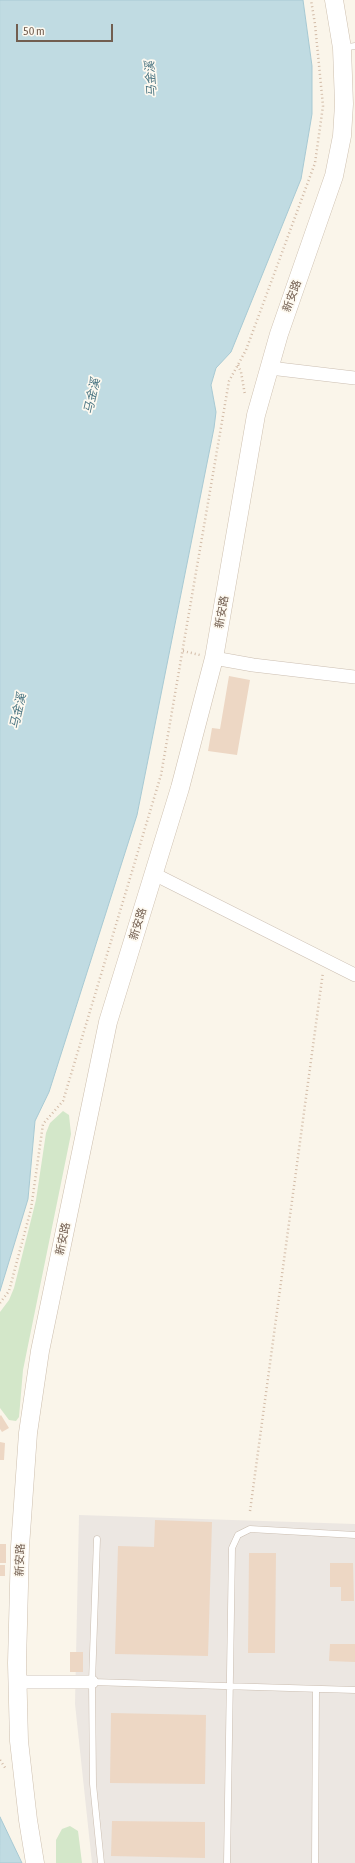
<!DOCTYPE html>
<html>
<head>
<meta charset="utf-8">
<style>
  body { margin:0 }
  #map { position:relative; width:355px; height:1863px; overflow:hidden; background:#faf5ea; font-family:"Asap Condensed",sans-serif }
  canvas { display:block }
  .scale { position:absolute; left:16px; top:24px; width:97px; height:18px; box-sizing:border-box; border:2px solid #725e50; border-top:0; padding-left:5px; font-size:12px; line-height:14px; white-space:nowrap; color:#725e50; -webkit-text-stroke:3px #fdf9f0; paint-order:stroke }
</style>
</head>
<body>
<div id="map">
<canvas width="355" height="1863"></canvas>
<div class="scale">50 m</div>
</div>
<script>
const ctx = document.querySelector('canvas').getContext('2d');
ctx.lineJoin = 'round';
function paint(path, color) {
  ctx.fillStyle = color;
  ctx.fill(path, 'evenodd');
}
function trace(path, color, width, dash) {
  ctx.strokeStyle = color;
  ctx.lineWidth = width;
  ctx.lineCap = dash ? 'butt' : 'round';
  ctx.setLineDash(dash || []);
  ctx.stroke(path);
}
function label(font, color, halo, rows, align = 'center') {
  ctx.font = font + ' "Asap Condensed","Noto Sans SC",sans-serif';
  ctx.lineWidth = 3.5;
  ctx.setLineDash([]);
  ctx.textBaseline = 'middle';
  ctx.strokeStyle = halo;
  ctx.fillStyle = color;
  for (const [text, x, y, turn = 0] of rows) {
    ctx.save();
    ctx.translate(x, y);
    ctx.rotate((+turn || 0) * Math.PI / 180);
    ctx.textAlign = isNaN(turn) ? turn : align;
    if (halo) ctx.strokeText(text, 0, 0);
    ctx.fillText(text, 0, 0);
    ctx.restore();
  }
}
const industrial = new Path2D(`
  M 79,1515 L 355,1524 L 355,1863 L 92,1863 L 75,1704 Z`);
const green = new Path2D(`
  M 63,1111 L 69,1115 L 71,1134 L 23,1370 L 19,1417 L 16,1421 L 9,1420 L 0,1408 L 0,1312 L 9,1300 L 14,1288 L 36,1200 L 46,1133 L 50,1123 Z
  M 70,1826 L 78,1831 L 82,1863 L 56,1863 L 56,1840 L 62,1829 Z`);
const water = new Path2D(`
  M 0,0 L 303,0 L 312,66 L 312,114 L 301,179 L 231,352 L 216,368 L 211,385 L 216,412 L 214,428 L 137,815 L 49,1092 L 35,1121 L 28,1199 L 0,1291 Z
  M 0,1817 L 22,1863 L 0,1863 Z`);
const building = new Path2D(`
  M 229,676 L 250,680 L 237,755 L 208,751 L 212,728 L 220,729 Z
  M 1,1415 L 9,1428 L 2,1432 L 0,1429 L 0,1416 Z
  M 0,1442 L 5,1443 L 4,1460 L 0,1460 Z
  M 155,1520 L 212,1522 L 208,1656 L 115,1654 L 118,1546 L 154,1547 Z
  M 0,1544 L 6,1544 L 6,1563 L 0,1563 Z
  M 249,1553 L 276,1553 L 275,1653 L 248,1653 Z
  M 330,1563 L 353,1563 L 354,1601 L 341,1601 L 341,1587 L 330,1587 Z
  M 0,1565 L 5,1565 L 5,1576 L 0,1576 Z
  M 330,1644 L 355,1644 L 355,1662 L 329,1661 Z
  M 70,1652 L 83,1652 L 83,1672 L 70,1672 Z
  M 111,1713 L 206,1715 L 205,1784 L 110,1783 Z
  M 112,1821 L 205,1822 L 205,1858 L 111,1856 Z`);
const path = new Path2D(`
  M 238,365 L 241,372 L 245,395
  M 183,651 L 200,655
  M 0,1303 L 9,1291 L 31,1209 L 43,1124 L 63,1101 L 161,775 L 229,381 L 246,350 L 315,163 L 323,106 L 315,24 L 311,0
  M 250,1511 L 323,972
  M 0,1760 L 6,1769`);
const service = new Path2D(`
  M 343,48 L 355,46
  M 97,1539 L 92,1682 L 93,1784 L 101,1863
  M 92,1682 L 355,1690
  M 227,1863 L 232,1548 L 238,1535 L 250,1529 L 355,1535
  M 315,1863 L 316,1689`);
const minor = new Path2D(`
  M 270,368 L 355,378
  M 214,658 L 253,665 L 355,677
  M 154,874 L 355,975
  M 18,1682 L 92,1682`);
const secondary = new Path2D(`
  M 35,1863 L 28,1820 L 19,1741 L 17,1663 L 20,1547 L 28,1433 L 40,1351 L 108,1022 L 180,788 L 214,658 L 256,415 L 279,334 L 334,176 L 342,136 L 344,104 L 342,48 L 334,0`);
const streetNames = [
  ["新安路",292,296,-70],
  ["新安路",222,612,-80],
  ["新安路",138,924,-73],
  ["新安路",63,1239,-78],
  ["新安路",20,1560,-88]
];
const waterNames = [
  ["马金溪",151,79,-94],
  ["马金溪",92,396,-77],
  ["马金溪",18,711,-77]
];
paint(industrial, '#ece7e2');
paint(green, '#d3e7c9');
paint(water, '#c0dbe2');
trace(water, '#a7c9d3', 1);
paint(building, '#edd7c4');
trace(service, '#cbbeb1', 7);
trace(minor, '#cbbeb1', 14);
trace(secondary, '#cdbfae', 19);
trace(path, '#d2bba7', 2.5, [1, 3]);
trace(service, '#fff', 6);
trace(minor, '#fff', 13);
trace(secondary, '#fff', 18);
label('11px', '#725e50', '#fdf9f0', streetNames);
label('italic 12px', '#4c7683', '#fdf9f0', waterNames);
</script>
</body>
</html>
